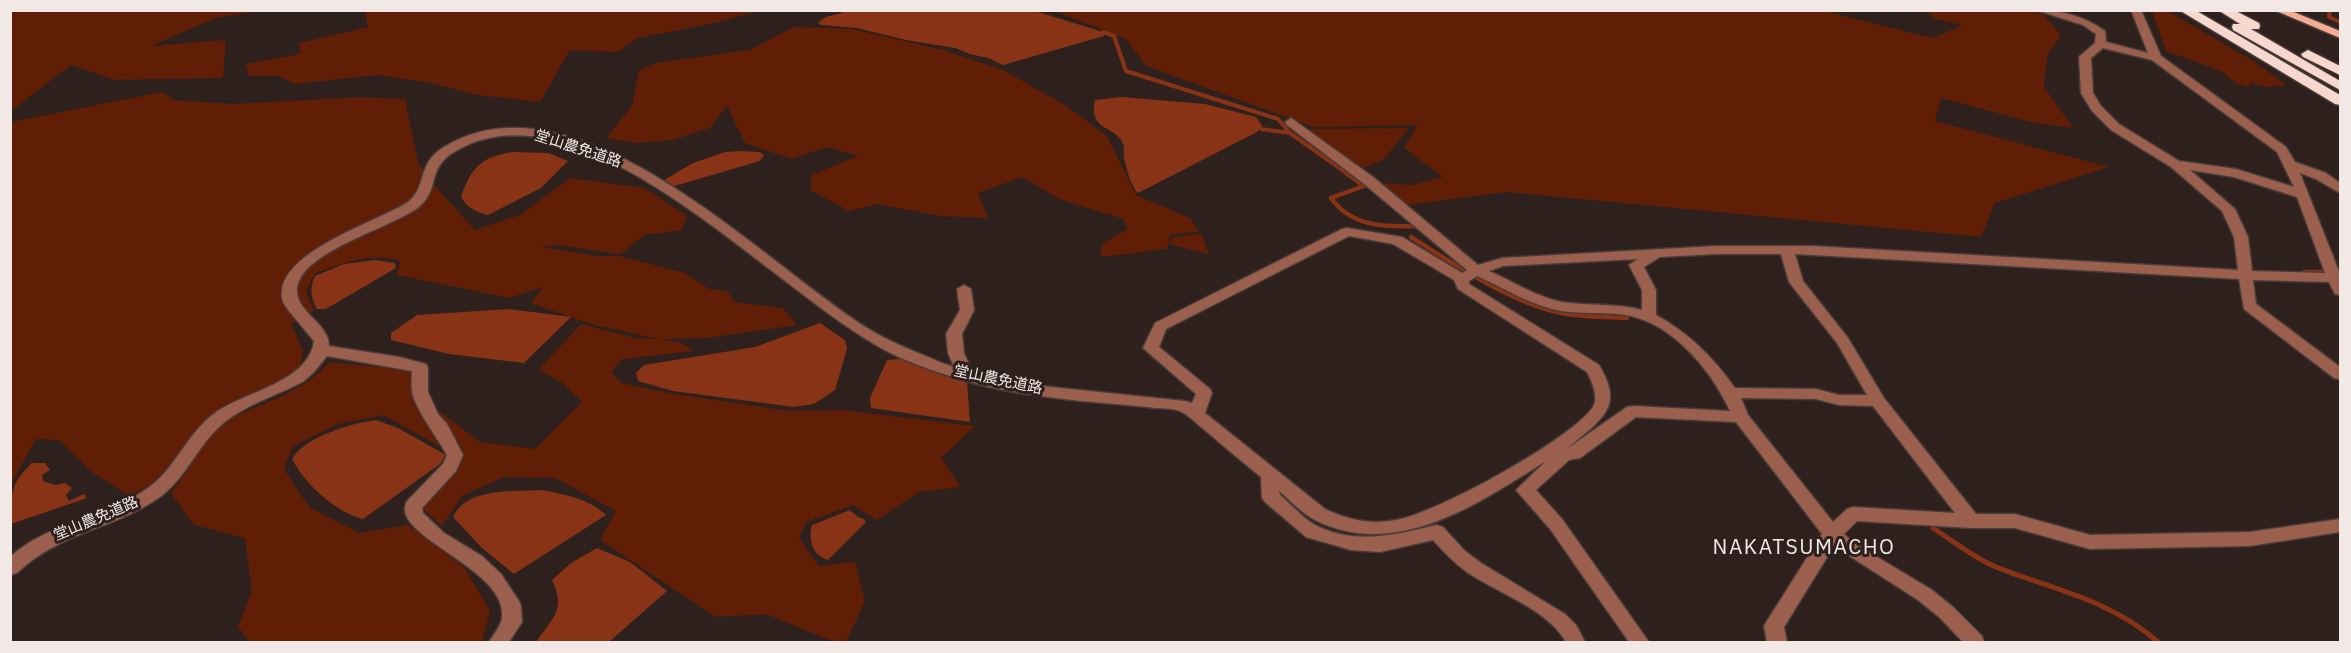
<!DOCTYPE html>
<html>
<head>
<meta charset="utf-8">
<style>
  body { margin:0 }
  #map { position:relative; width:2351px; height:653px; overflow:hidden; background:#2e201c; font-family:"IBM Plex Sans",sans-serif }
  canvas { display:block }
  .frame { position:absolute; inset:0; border:12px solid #f2e9e6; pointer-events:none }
</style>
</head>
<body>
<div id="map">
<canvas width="2351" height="653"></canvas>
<div class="frame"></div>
</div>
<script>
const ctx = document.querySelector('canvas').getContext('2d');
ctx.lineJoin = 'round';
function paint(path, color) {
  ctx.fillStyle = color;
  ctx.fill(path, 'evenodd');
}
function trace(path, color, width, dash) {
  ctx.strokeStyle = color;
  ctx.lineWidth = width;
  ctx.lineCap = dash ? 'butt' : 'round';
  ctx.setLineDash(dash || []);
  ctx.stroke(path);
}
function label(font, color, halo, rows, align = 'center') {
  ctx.font = font + ' "IBM Plex Sans","Noto Sans JP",sans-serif';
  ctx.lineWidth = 6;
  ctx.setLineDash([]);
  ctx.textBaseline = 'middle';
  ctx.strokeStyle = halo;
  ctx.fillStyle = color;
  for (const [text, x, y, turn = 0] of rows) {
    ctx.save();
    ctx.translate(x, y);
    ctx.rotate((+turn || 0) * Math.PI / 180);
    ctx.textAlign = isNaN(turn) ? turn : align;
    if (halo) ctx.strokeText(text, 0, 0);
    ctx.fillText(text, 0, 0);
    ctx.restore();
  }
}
const green = new Path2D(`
  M 11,10 L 257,10 L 257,11 L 216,18 L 151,46 L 226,40 L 223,78 L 116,80 L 71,65 L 11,111 Z
  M 365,11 L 365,10 L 759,11 L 715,23 L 638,38 L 617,52 L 570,50 L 540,102 L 478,95 L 430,83 L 377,75 L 295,84 L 278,76 L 249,76 L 246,64 L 300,54 L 299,43 L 368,27 Z
  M 1824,11 L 1933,38 L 1963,25 L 1935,19 L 1926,11 L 2027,11 L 2043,14 L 2061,35 L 2047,56 L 2044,87 L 2073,128 L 2035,123 L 1941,98 L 1935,121 L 2109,167 L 1995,203 L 1981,237 L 1506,192 L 1408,205 L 1380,183 L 1412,185 L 1443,177 L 1404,148 L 1418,125 L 1314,127 L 1146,66 L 1126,39 L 1054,11 Z
  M 2152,11 L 2168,11 L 2250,59 L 2287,85 L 2265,87 L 2251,83 L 2248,87 L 2235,83 L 2223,72 L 2166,51 Z
  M 794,27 L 852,29 L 947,51 L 1003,70 L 1065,105 L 1107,136 L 1136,195 L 1190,218 L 1199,231 L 1170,235 L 1167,249 L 1101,257 L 1102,244 L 1127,229 L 1124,219 L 1061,200 L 1022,177 L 978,193 L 988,218 L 940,216 L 878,204 L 849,211 L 810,190 L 812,175 L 858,156 L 828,147 L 791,159 L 745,143 L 727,106 L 710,128 L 673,140 L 635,143 L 606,138 L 632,106 L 639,70 L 655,63 L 749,50 Z
  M 162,92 L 174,100 L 233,104 L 359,97 L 405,99 L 418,163 L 435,186 L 475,230 L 520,215 L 570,178 L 645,188 L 687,216 L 682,230 L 645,235 L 620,254 L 556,245 L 542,247 L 598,256 L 619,256 L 685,273 L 709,289 L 727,291 L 735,302 L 783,308 L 797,325 L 707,338 L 661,339 L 682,343 L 694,351 L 623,359 L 611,371 L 621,383 L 675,394 L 789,411 L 842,410 L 975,426 L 941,458 L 961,487 L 919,492 L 877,520 L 853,505 L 806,522 L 799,538 L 819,566 L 855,562 L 865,601 L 846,642 L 834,642 L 766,614 L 716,617 L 600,540 L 616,511 L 555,478 L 504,477 L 462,496 L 442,526 L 422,508 L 459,460 L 438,410 L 480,442 L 535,449 L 582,402 L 564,384 L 539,369 L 581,324 L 635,338 L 658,339 L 591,324 L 531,303 L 543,287 L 509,298 L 397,275 L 400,261 C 370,252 344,263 315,273 L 306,292 L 314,311 L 291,323 L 303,351 L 300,370 L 211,417 L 166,476 L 129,496 L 92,472 L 59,440 L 36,439 L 11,484 L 11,122 Z
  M 1409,128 L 1383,160 L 1360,169 L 1305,129 Z
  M 1201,233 L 1209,254 L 1169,244 L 1171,238 Z
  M 329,362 L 389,368 L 413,373 L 445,449 L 383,415 L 338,424 L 293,446 L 284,469 L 309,507 L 359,533 L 408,525 L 465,568 L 490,611 L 482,642 L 249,642 L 238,626 L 252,592 L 245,538 L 194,525 L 171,493 C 189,471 200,440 224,422 C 231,417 242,414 250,410 C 277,398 310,386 329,362 Z`);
const water = new Path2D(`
  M 846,10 L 1035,11 L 1103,32 L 1104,36 L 1003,65 L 988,58 L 970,54 L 955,48 L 906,40 L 857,28 L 821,25 L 818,23 C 828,12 836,18 846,10 Z
  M 1122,97 L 1205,104 L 1256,117 L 1262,126 L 1257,132 L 1138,193 C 1131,186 1126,168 1124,158 C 1123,154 1125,148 1123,144 C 1115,124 1088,132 1095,100 Z
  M 740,151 L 760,152 L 764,155 L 760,161 L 671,187 L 664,180 L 693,163 L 725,152 Z
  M 512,152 L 548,153 L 568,161 L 541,188 L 488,215 C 476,212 467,208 461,197 C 471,167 482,157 512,152 Z
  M 375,260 L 395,263 L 396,268 L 326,309 L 317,309 C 311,296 309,289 315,276 L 344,264 Z
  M 509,309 L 571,317 L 524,363 L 449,354 L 391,340 L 391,333 L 417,315 Z
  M 820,323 L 845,340 L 847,349 L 835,390 L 814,404 L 794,407 L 673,391 L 638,381 L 636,373 L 644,365 L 755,347 Z
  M 899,359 L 967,381 L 970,422 L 871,408 L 870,398 L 887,360 Z
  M 376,420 L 398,428 L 446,455 L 440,464 L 363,519 C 335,512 305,484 292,459 C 304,437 352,423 376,420 Z
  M 32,463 L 45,463 L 50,470 L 42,475 L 43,481 L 56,485 L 65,483 L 72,488 L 66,495 L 69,501 L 84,494 L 87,498 L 11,524 C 10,497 10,483 32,463 Z
  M 542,490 C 566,495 588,498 606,515 L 514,574 L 482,548 L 453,517 C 466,487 514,492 542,490 Z
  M 850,510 L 858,517 L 864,519 L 866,522 L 828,560 C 812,555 808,539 812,525 Z
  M 597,548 L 630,562 L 667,591 L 609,642 L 536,642 C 553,618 566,609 552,580 L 571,563 Z`);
const streamFar2 = new Path2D(`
  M 2330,10 L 2329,17 L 2340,22
  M 1103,32 L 1114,36 L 1126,71 L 1278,119 L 1290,133 L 1348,174
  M 1261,129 L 1290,133`);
const streamFar1 = new Path2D(`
  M 1346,173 L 1364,186 L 1331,198 C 1351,226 1382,227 1414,226
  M 1411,237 C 1453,264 1518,307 1567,314 C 1587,317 1607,317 1627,318
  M 2304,272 L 2322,272`);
const stream = new Path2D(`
  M 1933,528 C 1953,541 1974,558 1996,567 C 2054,590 2109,599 2158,642`);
const minor = new Path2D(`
  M 2036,10 C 2061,10 2084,16 2105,31 L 2106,42 L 2148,53 L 2131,10 L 2141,10 L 2161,56 L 2286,147 L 2295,162 L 2326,173 L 2340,183 L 2340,193 L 2316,179 L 2300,173 L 2340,274 L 2340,295 L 2335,294 L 2329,282 L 2253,280 L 2256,304 L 2340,367 L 2340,379 L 2334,378 L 2244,309 L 2239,279 L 1795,254 L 1803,281 L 1848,338 L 1884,398 L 1976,514 L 2015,514 L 2090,535 L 2250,532 L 2340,519 L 2340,532 L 2250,546 L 2090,549 L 2015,528 L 1971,528 L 1857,521 L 1844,534 L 1854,543 L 1932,590 L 1953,607 L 1982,636 L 1984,642 L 1963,642 L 1939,617 L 1918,600 L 1834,546 L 1784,627 L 1787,642 L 1767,642 L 1764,626 L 1767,621 L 1822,534 L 1736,422 L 1636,417 L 1580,458 L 1569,460 L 1536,490 L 1562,519 L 1649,642 L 1629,642 L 1550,529 L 1516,490 L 1546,461 C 1479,503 1396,561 1315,520 C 1302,513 1291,501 1279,491 L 1280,495 C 1292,505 1305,521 1319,527 C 1359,545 1397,534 1437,525 L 1443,527 L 1465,551 L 1481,563 L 1565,614 L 1576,625 L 1585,642 L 1566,642 C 1549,610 1496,592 1467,572 C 1454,563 1444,552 1433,540 L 1380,552 L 1351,550 L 1306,537 L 1265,502 L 1262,498 L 1261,477 C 1243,462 1224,447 1206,431 C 1198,425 1191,417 1182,412 C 1173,407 1158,409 1147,407 C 1109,403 1071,401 1034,395 C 989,389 943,376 901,358 C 786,308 587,71 454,152 C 427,168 440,188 420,206 C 394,228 295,252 297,292 C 298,313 330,325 329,346 L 399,357 L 426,364 L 428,368 L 428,392 L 438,414 L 447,424 L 463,455 L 456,471 L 422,508 L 423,513 L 444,533 L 482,556 L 501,574 L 519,601 L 521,606 L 522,622 L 509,642 L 489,642 C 493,635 501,626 502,618 C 509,568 387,536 407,501 L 443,464 L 447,455 C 437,437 415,409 412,391 C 411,384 412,377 412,371 L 327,356 L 314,372 L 304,381 C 275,397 239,406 216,430 C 195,451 183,482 157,499 C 111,530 60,532 17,573 L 10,575 L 10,557 C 49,522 103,518 145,490 C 175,471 186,434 215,413 C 245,391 308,383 314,341 C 308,333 286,309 283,302 C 269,254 378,222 408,202 C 428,186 416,164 444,147 C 579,65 766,267 872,331 C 894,344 919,353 942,363 L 954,367 L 948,353 L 946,334 L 960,310 L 957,289 L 964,285 L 971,289 L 974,310 L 962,334 L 964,353 L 972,371 L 1032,385 L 1185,401 L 1192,403 L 1196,394 L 1143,348 L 1155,323 L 1342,229 L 1347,228 L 1402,237 L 1462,273 L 1467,270 L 1363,183 L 1287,125 L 1285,122 L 1291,118 L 1373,177 L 1478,265 L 1502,258 L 1716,246 L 1813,246 L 2238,270 L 2234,237 L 2222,211 L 2171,167 L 2111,130 L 2092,111 L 2081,93 L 2079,57 L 2095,43 L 2096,34 L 2083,25 ZM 2103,48 L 2152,60 L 2277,152 L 2294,187 L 2236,169 L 2179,161 L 2119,124 L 2101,106 L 2093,93 L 2091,58 ZM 2190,170 L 2234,177 L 2297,197 L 2325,273 L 2252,271 L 2248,237 L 2235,209 ZM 1349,236 L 1393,244 L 1454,280 L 1458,289 L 1587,372 C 1592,382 1599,397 1593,407 C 1572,439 1435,514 1396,520 C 1370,525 1349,520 1325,509 L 1205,413 L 1212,393 L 1210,389 L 1159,347 L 1166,329 ZM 1716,254 L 1781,254 L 1789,282 L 1837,343 L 1867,395 L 1839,395 L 1816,389 L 1735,388 C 1713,357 1689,333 1656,315 L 1656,290 L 1644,267 L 1660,257 ZM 1638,259 L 1629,265 L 1642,290 L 1642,310 C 1616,303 1589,306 1562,302 C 1537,297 1512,281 1489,271 L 1503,266 ZM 1477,276 C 1504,288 1532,306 1561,311 C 1583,314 1604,312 1625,315 C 1672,322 1712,371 1730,411 L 1633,406 L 1627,407 L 1568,448 C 1570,445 1576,441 1581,437 C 1610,413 1620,400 1599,365 L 1469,284 L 1469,281 ZM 1741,398 L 1816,399 L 1839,405 L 1873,406 L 1955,513 L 1853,507 L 1847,509 L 1833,522 L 1748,415 Z`);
const major = new Path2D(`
  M 2274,10 L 2289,10 L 2340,31 L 2340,38 Z`);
const highway = new Path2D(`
  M 2179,10 L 2195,10 L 2340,95 L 2340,105 L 2335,104 Z
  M 2218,10 L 2234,10 L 2259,23 L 2260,26 L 2259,29 L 2251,29 L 2340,81 L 2340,90 L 2233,30 L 2232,27 L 2233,24 L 2240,24 Z
  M 2308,50 L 2340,66 L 2340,75 L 2303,57 L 2301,54 Z`);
const streetNames = [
  ["堂山農免道路",578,149,18],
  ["堂山農免道路",998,380,12],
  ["堂山農免道路",96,519,-23]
];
const nearQuarternames = [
  ["NAKATSUMACHO",1804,548]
];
paint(green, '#601e06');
paint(water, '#883315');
trace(streamFar2, '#883315', 4);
trace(streamFar1, '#883315', 4.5);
trace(stream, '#883315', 5);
trace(minor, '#493c38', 3);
trace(major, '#493c38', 3);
trace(highway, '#493c38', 3);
paint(minor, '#9b604d');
paint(major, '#f5ab94');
paint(highway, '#f6d8ce');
label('15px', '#f2e9e6', '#2e201c', streetNames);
ctx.letterSpacing = '1.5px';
label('21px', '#f2e9e6', '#2e201c', nearQuarternames);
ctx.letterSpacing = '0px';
</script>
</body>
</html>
